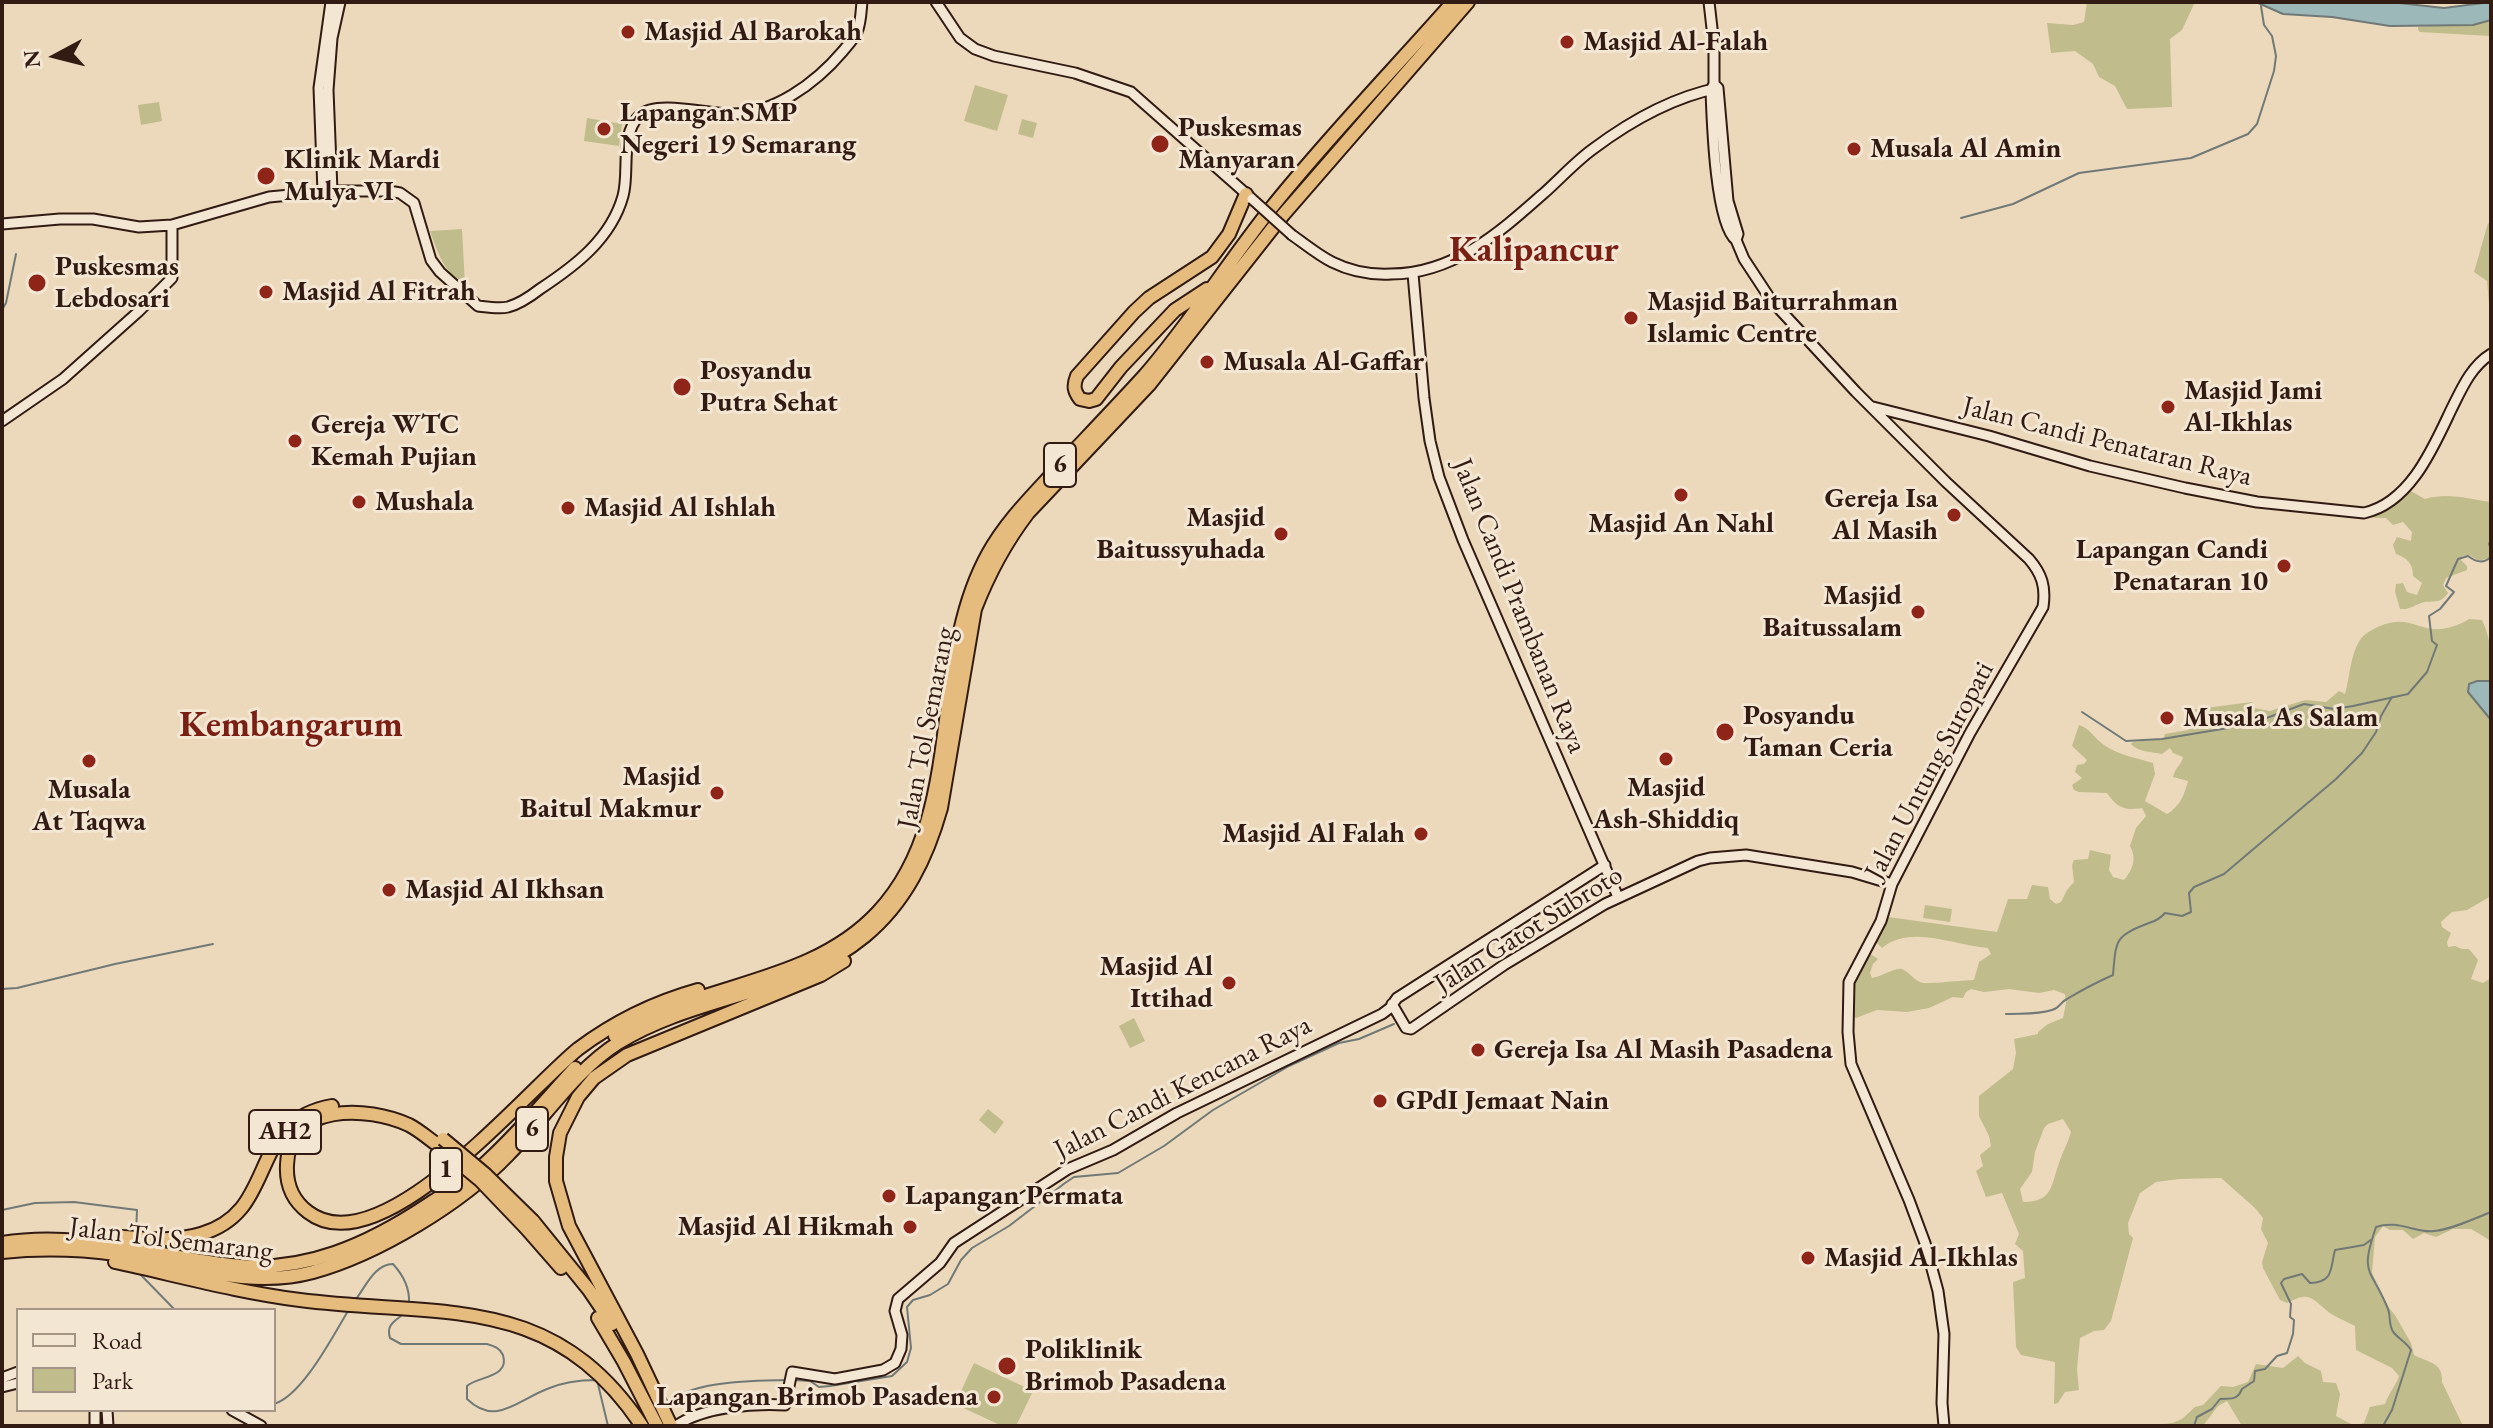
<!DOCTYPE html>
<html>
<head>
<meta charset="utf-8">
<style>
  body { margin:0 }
  #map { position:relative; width:2493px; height:1428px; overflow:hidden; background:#ecd9bc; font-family:"EB Garamond",serif }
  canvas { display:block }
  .frame { position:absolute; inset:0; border:4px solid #311b13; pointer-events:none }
  .legend { position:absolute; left:16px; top:1308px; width:260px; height:104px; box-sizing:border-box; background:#f3e6d3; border:2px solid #a59586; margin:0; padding:10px 14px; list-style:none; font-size:24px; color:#311b13 }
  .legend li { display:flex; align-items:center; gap:16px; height:40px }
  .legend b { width:40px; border:2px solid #a59586 }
  .north { position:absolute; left:16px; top:16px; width:80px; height:80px; -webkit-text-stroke:6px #f3e6d3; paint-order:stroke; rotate:263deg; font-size:22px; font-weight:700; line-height:32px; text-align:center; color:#311b13 }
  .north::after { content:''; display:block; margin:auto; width:28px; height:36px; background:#311b13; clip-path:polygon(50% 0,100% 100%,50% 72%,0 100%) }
</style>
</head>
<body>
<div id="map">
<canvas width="2493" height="1428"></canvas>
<div class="frame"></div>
<ul class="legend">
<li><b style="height:10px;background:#f3e6d3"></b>Road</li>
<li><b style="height:22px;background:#c0bc8b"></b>Park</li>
</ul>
<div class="north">N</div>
</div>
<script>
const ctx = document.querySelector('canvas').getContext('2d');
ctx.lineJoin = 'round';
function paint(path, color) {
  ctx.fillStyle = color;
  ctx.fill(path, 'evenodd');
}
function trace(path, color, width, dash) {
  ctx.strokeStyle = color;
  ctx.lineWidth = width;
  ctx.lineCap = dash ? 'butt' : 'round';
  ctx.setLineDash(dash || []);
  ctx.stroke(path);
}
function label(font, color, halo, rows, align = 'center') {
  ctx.font = font + ' "EB Garamond",serif';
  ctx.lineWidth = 6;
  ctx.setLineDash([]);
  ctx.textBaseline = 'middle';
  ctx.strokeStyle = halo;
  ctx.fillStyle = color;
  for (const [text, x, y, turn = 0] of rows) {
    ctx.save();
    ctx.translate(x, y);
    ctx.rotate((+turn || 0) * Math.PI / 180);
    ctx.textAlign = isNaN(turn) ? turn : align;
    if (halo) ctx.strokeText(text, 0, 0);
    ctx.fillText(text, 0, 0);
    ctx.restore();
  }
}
const green = new Path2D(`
  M 2087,2 L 2195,2 L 2182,30 L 2170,39 L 2172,107 L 2127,109 L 2115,86 L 2099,77 L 2093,64 L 2075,51 L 2051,53 L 2047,23 L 2073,25 L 2084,22 Z
  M 2491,20 L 2491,36 L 2420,32 L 2418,30 L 2418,27 C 2443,24 2467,27 2491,20 Z
  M 975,85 L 1008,95 L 997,131 L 964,121 Z
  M 159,102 L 162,121 L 141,125 L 138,105 Z
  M 587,118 L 622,124 L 619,146 L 584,141 Z
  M 1022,119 L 1037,123 L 1033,138 L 1018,134 Z
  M 2488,223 L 2491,224 L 2491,326 L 2487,281 L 2474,272 Z
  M 462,229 L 465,285 C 444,273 438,253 430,231 Z
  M 2409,490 L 2425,499 C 2449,492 2468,499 2491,502 L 2491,557 L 2479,561 L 2469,555 L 2462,556 L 2461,560 L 2467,566 L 2467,570 L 2446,578 L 2443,585 L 2448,593 C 2441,603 2436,601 2425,602 C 2415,604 2411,610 2400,609 L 2395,592 L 2396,584 L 2403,583 L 2407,592 L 2417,595 L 2422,583 L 2413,576 C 2413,563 2407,558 2396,554 L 2393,545 L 2397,537 L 2411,541 L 2412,532 L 2403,522 L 2393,525 L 2386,518 L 2375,518 L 2372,515 Z
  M 2469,619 L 2482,620 C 2492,640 2491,659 2491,681 L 2474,681 L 2468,684 L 2468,692 L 2491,720 L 2491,805 L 2489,811 L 2491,813 L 2491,896 L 2467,910 L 2452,912 L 2441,922 L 2442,927 L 2451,933 L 2447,942 L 2448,947 L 2455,946 L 2462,949 L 2469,949 L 2478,960 L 2471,979 L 2483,983 L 2491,978 L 2491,1243 L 2488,1239 L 2471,1229 L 2453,1229 L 2436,1237 L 2424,1233 L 2413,1239 L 2403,1230 L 2390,1230 L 2383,1226 L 2375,1237 L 2372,1273 L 2389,1308 L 2395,1315 L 2411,1343 L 2414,1355 C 2429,1363 2443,1362 2442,1382 L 2463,1426 L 2242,1426 L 2227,1401 L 2218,1406 L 2203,1426 L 2149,1426 L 2172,1423 L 2182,1419 L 2195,1407 L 2203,1405 L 2221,1386 L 2233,1387 L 2248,1382 L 2256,1364 L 2283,1368 L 2298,1356 L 2305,1363 L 2321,1371 L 2323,1382 L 2336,1383 L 2340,1394 L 2336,1416 L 2355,1426 L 2364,1423 L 2370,1407 L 2385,1404 C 2389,1393 2395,1387 2399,1376 L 2392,1368 L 2356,1350 L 2355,1326 C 2346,1321 2334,1317 2326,1310 C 2310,1296 2308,1292 2287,1303 L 2280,1300 L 2263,1268 L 2262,1262 L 2268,1243 L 2261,1229 L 2263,1218 L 2255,1208 L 2221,1178 L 2179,1179 L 2156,1182 L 2140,1193 L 2128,1223 L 2129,1234 L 2133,1238 L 2111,1321 L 2104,1330 L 2094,1331 L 2080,1338 L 2077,1369 L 2079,1390 L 2065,1392 L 2058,1403 L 2054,1404 L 2055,1362 L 2021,1355 L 2016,1347 L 2013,1282 L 2025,1278 L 2023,1251 L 2015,1244 L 2019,1234 L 2002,1193 L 1986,1197 L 1976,1171 L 1983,1166 L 1980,1155 L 1991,1146 L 1989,1136 L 1979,1116 L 1979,1096 L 2013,1069 L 2016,1053 L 2014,1039 L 2038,1034 L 2038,1032 L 2048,1024 L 2063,1018 L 2066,1003 L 2065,994 L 2054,990 L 2039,993 L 2009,989 L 1984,992 L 1971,989 L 1966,992 L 1963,998 L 1953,997 L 1929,1008 L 1907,1012 L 1877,1010 L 1856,1018 L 1851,1015 C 1852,994 1856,973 1866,954 L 1869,953 L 1878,959 L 1873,964 L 1870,973 L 1872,978 C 1880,977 1896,967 1902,969 C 1910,972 1914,981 1923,983 C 1926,984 1969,980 1974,980 L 1979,962 L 1991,954 L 1988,948 C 1954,946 1912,924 1882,948 L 1875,941 L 1888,917 L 1997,932 L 2008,899 L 2027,899 L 2032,885 L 2048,887 L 2050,899 L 2056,904 L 2061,902 L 2067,890 L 2074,882 L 2072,865 L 2074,860 L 2088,859 L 2090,850 L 2111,855 L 2109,870 L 2113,877 L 2124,880 C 2133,869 2137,859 2130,846 L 2136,828 L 2146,816 L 2142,808 C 2123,811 2117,807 2107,793 L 2079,792 L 2074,790 L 2072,785 L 2082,778 L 2075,772 L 2077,765 L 2084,764 L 2087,760 L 2072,746 L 2079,725 C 2091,729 2094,738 2104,745 C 2118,755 2137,758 2153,763 L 2155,774 L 2145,801 L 2167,814 C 2180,806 2184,796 2188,781 L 2173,777 C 2175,768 2182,764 2183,757 L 2173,753 L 2170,748 L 2162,754 C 2152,752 2138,752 2131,744 L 2133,742 L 2164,739 L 2165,734 L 2188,730 L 2190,728 L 2187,716 L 2189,710 L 2252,702 L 2254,708 L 2270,711 L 2305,700 L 2326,702 L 2339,691 L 2345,694 C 2350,677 2350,655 2360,640 C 2365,633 2373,629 2380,626 C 2409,614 2417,631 2441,629 C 2450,628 2462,624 2469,619 ZM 2063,1119 L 2071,1132 C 2068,1143 2062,1153 2059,1163 C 2051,1184 2054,1202 2023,1202 L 2020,1189 L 2032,1172 L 2035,1152 L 2044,1128 L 2048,1124 Z
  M 1925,905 L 1952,909 L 1950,922 L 1923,918 Z
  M 1134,1018 L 1145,1041 L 1130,1048 L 1119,1026 Z
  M 988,1109 L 1004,1122 L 995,1134 L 979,1120 Z
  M 974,1363 L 1033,1391 L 1016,1426 L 1002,1426 L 955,1404 Z`);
const water = new Path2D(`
  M 2256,2 L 2390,2 L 2444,8 L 2491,2 L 2491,20 L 2473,25 L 2390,26 L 2332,17 L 2283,14 Z
  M 2491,681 L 2491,720 L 2468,692 L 2469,684 L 2477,681 Z`);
const stream = new Path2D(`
  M 1961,218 L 2013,204 L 2079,173 L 2191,158 L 2248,134 L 2257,124 L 2274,71 L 2276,56 L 2272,36 L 2264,25 L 2261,6
  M 2,310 L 6,303 L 16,254
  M 2491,540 L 2489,544 L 2491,549
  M 2082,712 L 2126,741 L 2162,739 L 2228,728 L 2256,722 L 2304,704 L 2334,709 L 2353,706 L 2408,694 L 2427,672 L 2437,645 L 2432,641 L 2429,616 L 2440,609 L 2454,592 L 2446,586 L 2458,559 L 2468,556 C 2476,562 2483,564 2491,557
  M 2,989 L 17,988 L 115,964 L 213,944
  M 2006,1014 C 2021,1013 2037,1015 2052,1010 C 2060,1008 2060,1002 2067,999 C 2082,990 2097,982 2113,975 C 2116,939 2115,936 2149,923 C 2156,921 2160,919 2165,913 L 2182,916 L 2191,912 L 2189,893 L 2194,887 L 2224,874 L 2336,779 L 2362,753 L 2376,732 L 2381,716 L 2392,697
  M 2,1210 L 35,1203 L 74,1202 L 137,1210 L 136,1233
  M 139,1273 L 175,1310
  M 356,1299 C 366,1286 375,1264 393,1264 C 403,1275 410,1287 409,1303
  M 402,1315 C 394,1322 386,1325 390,1338 L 401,1344 L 487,1344 C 494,1346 500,1348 503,1355 C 510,1378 478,1376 467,1386 L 467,1399 C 496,1427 518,1400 547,1389 C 563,1382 579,1380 597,1380 L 608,1426
  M 793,1380 L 810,1381 L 819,1387 L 830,1386 L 892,1376 L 907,1362 L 911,1348 L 907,1307 L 913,1300 L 930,1295 L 948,1284 L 961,1260 L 972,1248 L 1009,1226 L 1065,1183 L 1074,1177 L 1118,1173 L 1164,1146 L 1213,1110 L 1289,1066 L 1339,1043 L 1359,1039 L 1394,1024
  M 274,1404 C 302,1396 333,1336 348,1311
  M 667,1405 C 687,1380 756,1381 786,1380
  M 2194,1426 L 2197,1417 L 2212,1409 L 2220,1399 C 2231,1398 2237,1401 2242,1389 L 2254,1381 L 2255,1371 L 2265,1369 L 2277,1356 L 2287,1353 L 2293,1334 L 2294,1320 L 2290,1317 L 2291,1304 L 2281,1283 L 2284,1279 L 2302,1274 L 2310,1283 C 2334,1282 2330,1269 2335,1250 L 2364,1245 L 2372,1239
  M 2383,1426 L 2392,1410 L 2411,1350 C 2406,1342 2400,1340 2394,1333 C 2388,1326 2391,1316 2388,1309 C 2371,1267 2359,1276 2376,1227 C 2398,1219 2417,1234 2434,1231 C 2453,1229 2473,1219 2491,1212`);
const secondary = new Path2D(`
  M 936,2 L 960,38 L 975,49 L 994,56 L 1075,73 L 1131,92 L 1251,198
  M 1709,2 L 1714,46 L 1714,84 L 1711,90 C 1712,118 1715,224 1736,240
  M 1714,84 L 1718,88 L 1728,201 L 1738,234 L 1736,240 L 1744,259 L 1771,300 L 1856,392 L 1946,482 L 2029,559 C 2042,574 2046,587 2043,607 L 1970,733 L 1892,884 L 1881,921 L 1849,982 L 1848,1032 L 1851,1064 L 1909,1200 L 1925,1243 L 1938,1291 L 1944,1334 L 1942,1403 L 1944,1426
  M 332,191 L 328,90 L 332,38 L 340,2
  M 323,192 L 319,88 L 331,2
  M 2,224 L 60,219 L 93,219 L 139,227 L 172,225 L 269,197 L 332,191 L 389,191 L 400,193 L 414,203 L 431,260 L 440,272 L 478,306 C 487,307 499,309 508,307 C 519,304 531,296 540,289 C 575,266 611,239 623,196 C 630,171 619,135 640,115 C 656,100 708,114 729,114 C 773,115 816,83 843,51 C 847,46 854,39 857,32 C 861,23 861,11 862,2
  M 1292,235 C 1305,244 1318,255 1332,262 C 1350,271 1371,275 1391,274 C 1453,274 1499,233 1543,194 C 1560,179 1575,162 1593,149 C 1629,122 1674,97 1718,88
  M 1413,274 L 1424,398 L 1430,441 L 1439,477 L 1463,540 L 1618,897
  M 1873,407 L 1989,436 L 2090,466 L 2185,488 L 2257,502 L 2364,513 C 2410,503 2433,448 2451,410 C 2461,390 2471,366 2491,354
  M 2,421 L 63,379 L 138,312 L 172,278 L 172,225
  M 1392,1004 L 1406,1028 L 1411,1029 L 1504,965 L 1605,904 L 1698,861 L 1710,858 L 1746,855 L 1852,872 L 1892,884
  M 2,1378 L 18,1372
  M 2,1387 L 18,1383
  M 95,1410 L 95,1426
  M 107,1410 L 108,1426
  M 232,1410 L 261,1426
  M 676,1426 C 702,1407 754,1403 785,1405 L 792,1372 L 835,1379 L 883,1370 L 895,1363 L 901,1349 L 902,1335 L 895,1311 L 898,1299 L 940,1263 L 954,1243 L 1068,1169 L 1113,1150 L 1177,1113 L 1382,1014 L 1390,1008 L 1397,998 L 1605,865`);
const highway = new Path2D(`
  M 1207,289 L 1175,310 L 1121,367 L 1096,399 L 1089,401 L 1080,399 C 1074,391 1073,386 1077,376 L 1134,312 L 1149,298 L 1212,257 L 1229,234 L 1246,194
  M 615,1036 C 637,1022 659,1011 684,1003 C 752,979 827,967 878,912 C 967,817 927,664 988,554 C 1005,523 1030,498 1054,472 C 1084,440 1115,408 1145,375 C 1191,322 1228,262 1272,207 C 1329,136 1393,70 1453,2
  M 439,1146 C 429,1139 419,1130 409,1125 C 368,1106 289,1102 287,1165 C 286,1184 292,1200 308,1212 C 380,1268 526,1091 578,1049 C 614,1022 655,1002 698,990
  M 533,1221 L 589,1290 L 612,1324
  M 526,1228 L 561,1268
  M 84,1233 C 122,1236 165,1245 201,1234 C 261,1216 254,1164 288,1127 C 300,1115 316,1109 332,1106
  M 2,1243 C 80,1230 154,1256 231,1265 C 304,1274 369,1244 429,1204 C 446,1193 464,1182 479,1169 C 514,1138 544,1102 575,1068
  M 2,1252 C 40,1248 79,1249 116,1254 C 181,1263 247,1290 313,1272 C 378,1254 461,1204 508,1155 C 544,1119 574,1071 618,1043 C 695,995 794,995 865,936 C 906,902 927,857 941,808 L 975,609 C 989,573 1005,543 1028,513 L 1149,385 L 1283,215 L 1468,2
  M 115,1262 C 176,1275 237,1292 300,1300 C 440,1318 551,1290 642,1426
  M 598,1318 L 624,1362 L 657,1426
  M 671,1426 L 637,1354 L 569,1226 L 556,1181 L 556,1157 L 560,1133 L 578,1097 L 594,1078 L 627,1055 L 821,975 L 844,961`);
const secondaryBridge = new Path2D(`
  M 1252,199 L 1292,235`);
const highwayBridge = new Path2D(`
  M 443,1139 L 485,1174 L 533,1221
  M 457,1161 L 480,1180 L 526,1228`);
const markers = [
  [628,32,8,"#8f2418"],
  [1567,42,8,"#8f2418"],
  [604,129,8,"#8f2418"],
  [1160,144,10,"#8f2418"],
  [1854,149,8,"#8f2418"],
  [266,176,10,"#8f2418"],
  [37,283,10,"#8f2418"],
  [266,292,8,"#8f2418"],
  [1631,318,8,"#8f2418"],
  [1207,362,8,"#8f2418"],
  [682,387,10,"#8f2418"],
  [2168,407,8,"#8f2418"],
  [295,441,8,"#8f2418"],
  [1681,495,8,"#8f2418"],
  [359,502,8,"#8f2418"],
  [568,508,8,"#8f2418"],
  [1954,515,8,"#8f2418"],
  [1281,534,8,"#8f2418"],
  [2284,566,8,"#8f2418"],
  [1918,612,8,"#8f2418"],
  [2167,718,8,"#8f2418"],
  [1725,732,10,"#8f2418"],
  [1666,759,8,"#8f2418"],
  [89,761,8,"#8f2418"],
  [717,793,8,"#8f2418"],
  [1421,834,8,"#8f2418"],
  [389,890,8,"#8f2418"],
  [1229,983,8,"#8f2418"],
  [1478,1050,8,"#8f2418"],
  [1380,1101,8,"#8f2418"],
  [889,1196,8,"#8f2418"],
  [910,1227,8,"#8f2418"],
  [1808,1258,8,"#8f2418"],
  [1007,1366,10,"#8f2418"],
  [994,1397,8,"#8f2418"]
];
const shields = [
  [1060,465,32],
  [532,1129,32],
  [285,1132,72],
  [446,1170,32]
];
const shieldNames = [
  ["6",1060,465],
  ["6",532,1129],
  ["AH2",285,1132],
  ["1",446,1170]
];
const poiNames = [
  ["Masjid Al Barokah",644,32],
  ["Masjid Al-Falah",1583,42],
  ["Lapangan SMP",620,113],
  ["Negeri 19 Semarang",620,145],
  ["Puskesmas",1178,128],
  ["Manyaran",1178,160],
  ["Musala Al Amin",1870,149],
  ["Klinik Mardi",284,160],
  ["Mulya VI",284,192],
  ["Puskesmas",55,267],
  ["Lebdosari",55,299],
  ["Masjid Al Fitrah",282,292],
  ["Masjid Baiturrahman",1647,302],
  ["Islamic Centre",1647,334],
  ["Musala Al-Gaffar",1223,362],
  ["Posyandu",700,371],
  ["Putra Sehat",700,403],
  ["Masjid Jami",2184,391],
  ["Al-Ikhlas",2184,423],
  ["Gereja WTC",311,425],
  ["Kemah Pujian",311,457],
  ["Gereja Isa",1938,499,"right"],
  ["Al Masih",1938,531,"right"],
  ["Mushala",375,502],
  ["Masjid Al Ishlah",584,508],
  ["Masjid",1265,518,"right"],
  ["Baitussyuhada",1265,550,"right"],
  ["Masjid An Nahl",1681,524,"center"],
  ["Lapangan Candi",2268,550,"right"],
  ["Penataran 10",2268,582,"right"],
  ["Masjid",1902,596,"right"],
  ["Baitussalam",1902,628,"right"],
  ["Posyandu",1743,716],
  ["Taman Ceria",1743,748],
  ["Musala As Salam",2183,718],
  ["Masjid",701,777,"right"],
  ["Baitul Makmur",701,809,"right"],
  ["Masjid",1666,788,"center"],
  ["Ash-Shiddiq",1666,820,"center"],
  ["Musala",89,790,"center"],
  ["At Taqwa",89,822,"center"],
  ["Masjid Al Falah",1405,834,"right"],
  ["Masjid Al Ikhsan",405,890],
  ["Masjid Al",1213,967,"right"],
  ["Ittihad",1213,999,"right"],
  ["Gereja Isa Al Masih Pasadena",1494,1050],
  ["GPdI Jemaat Nain",1396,1101],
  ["Lapangan Permata",905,1196],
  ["Masjid Al Hikmah",894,1227,"right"],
  ["Masjid Al-Ikhlas",1824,1258],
  ["Poliklinik",1025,1350],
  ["Brimob Pasadena",1025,1382],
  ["Lapangan Brimob Pasadena",978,1397,"right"]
];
const streetNames = [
  ["Jalan Candi Penataran Raya",2107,442,14],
  ["Jalan Candi Prambanan Raya",1519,606,68],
  ["Jalan Tol Semarang",927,728,-79],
  ["Jalan Untung Suropati",1930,771,-62],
  ["Jalan Gatot Subroto",1529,930,-32],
  ["Jalan Candi Kencana Raya",1183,1088,-27],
  ["Jalan Tol Semarang",171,1240,7]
];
const districtNames = [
  ["Kalipancur",1534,251],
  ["Kembangarum",291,726]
];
paint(green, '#c0bc8b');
paint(water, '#9cb8b9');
trace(water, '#717977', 2);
trace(stream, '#717977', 2);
trace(secondary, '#311b13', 13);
trace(highway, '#311b13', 16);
trace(secondary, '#f3e6d3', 9);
trace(highway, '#e6bc7e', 12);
trace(secondaryBridge, '#311b13', 13, []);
trace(highwayBridge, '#311b13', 16, []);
trace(secondaryBridge, '#f3e6d3', 9);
trace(highwayBridge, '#e6bc7e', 12);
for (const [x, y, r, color] of markers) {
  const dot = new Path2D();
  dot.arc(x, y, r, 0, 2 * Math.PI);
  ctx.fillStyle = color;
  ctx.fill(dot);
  trace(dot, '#f3e6d3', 3);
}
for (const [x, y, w] of shields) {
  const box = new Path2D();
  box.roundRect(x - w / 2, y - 22, w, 44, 6);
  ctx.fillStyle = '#f3e6d3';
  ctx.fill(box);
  trace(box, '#311b13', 2);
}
label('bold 26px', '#311b13', null, shieldNames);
label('bold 28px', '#311b13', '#f3e6d3', poiNames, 'left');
label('28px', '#311b13', '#f3e6d3', streetNames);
label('bold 36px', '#7a1f14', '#f3e6d3', districtNames);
</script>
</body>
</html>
